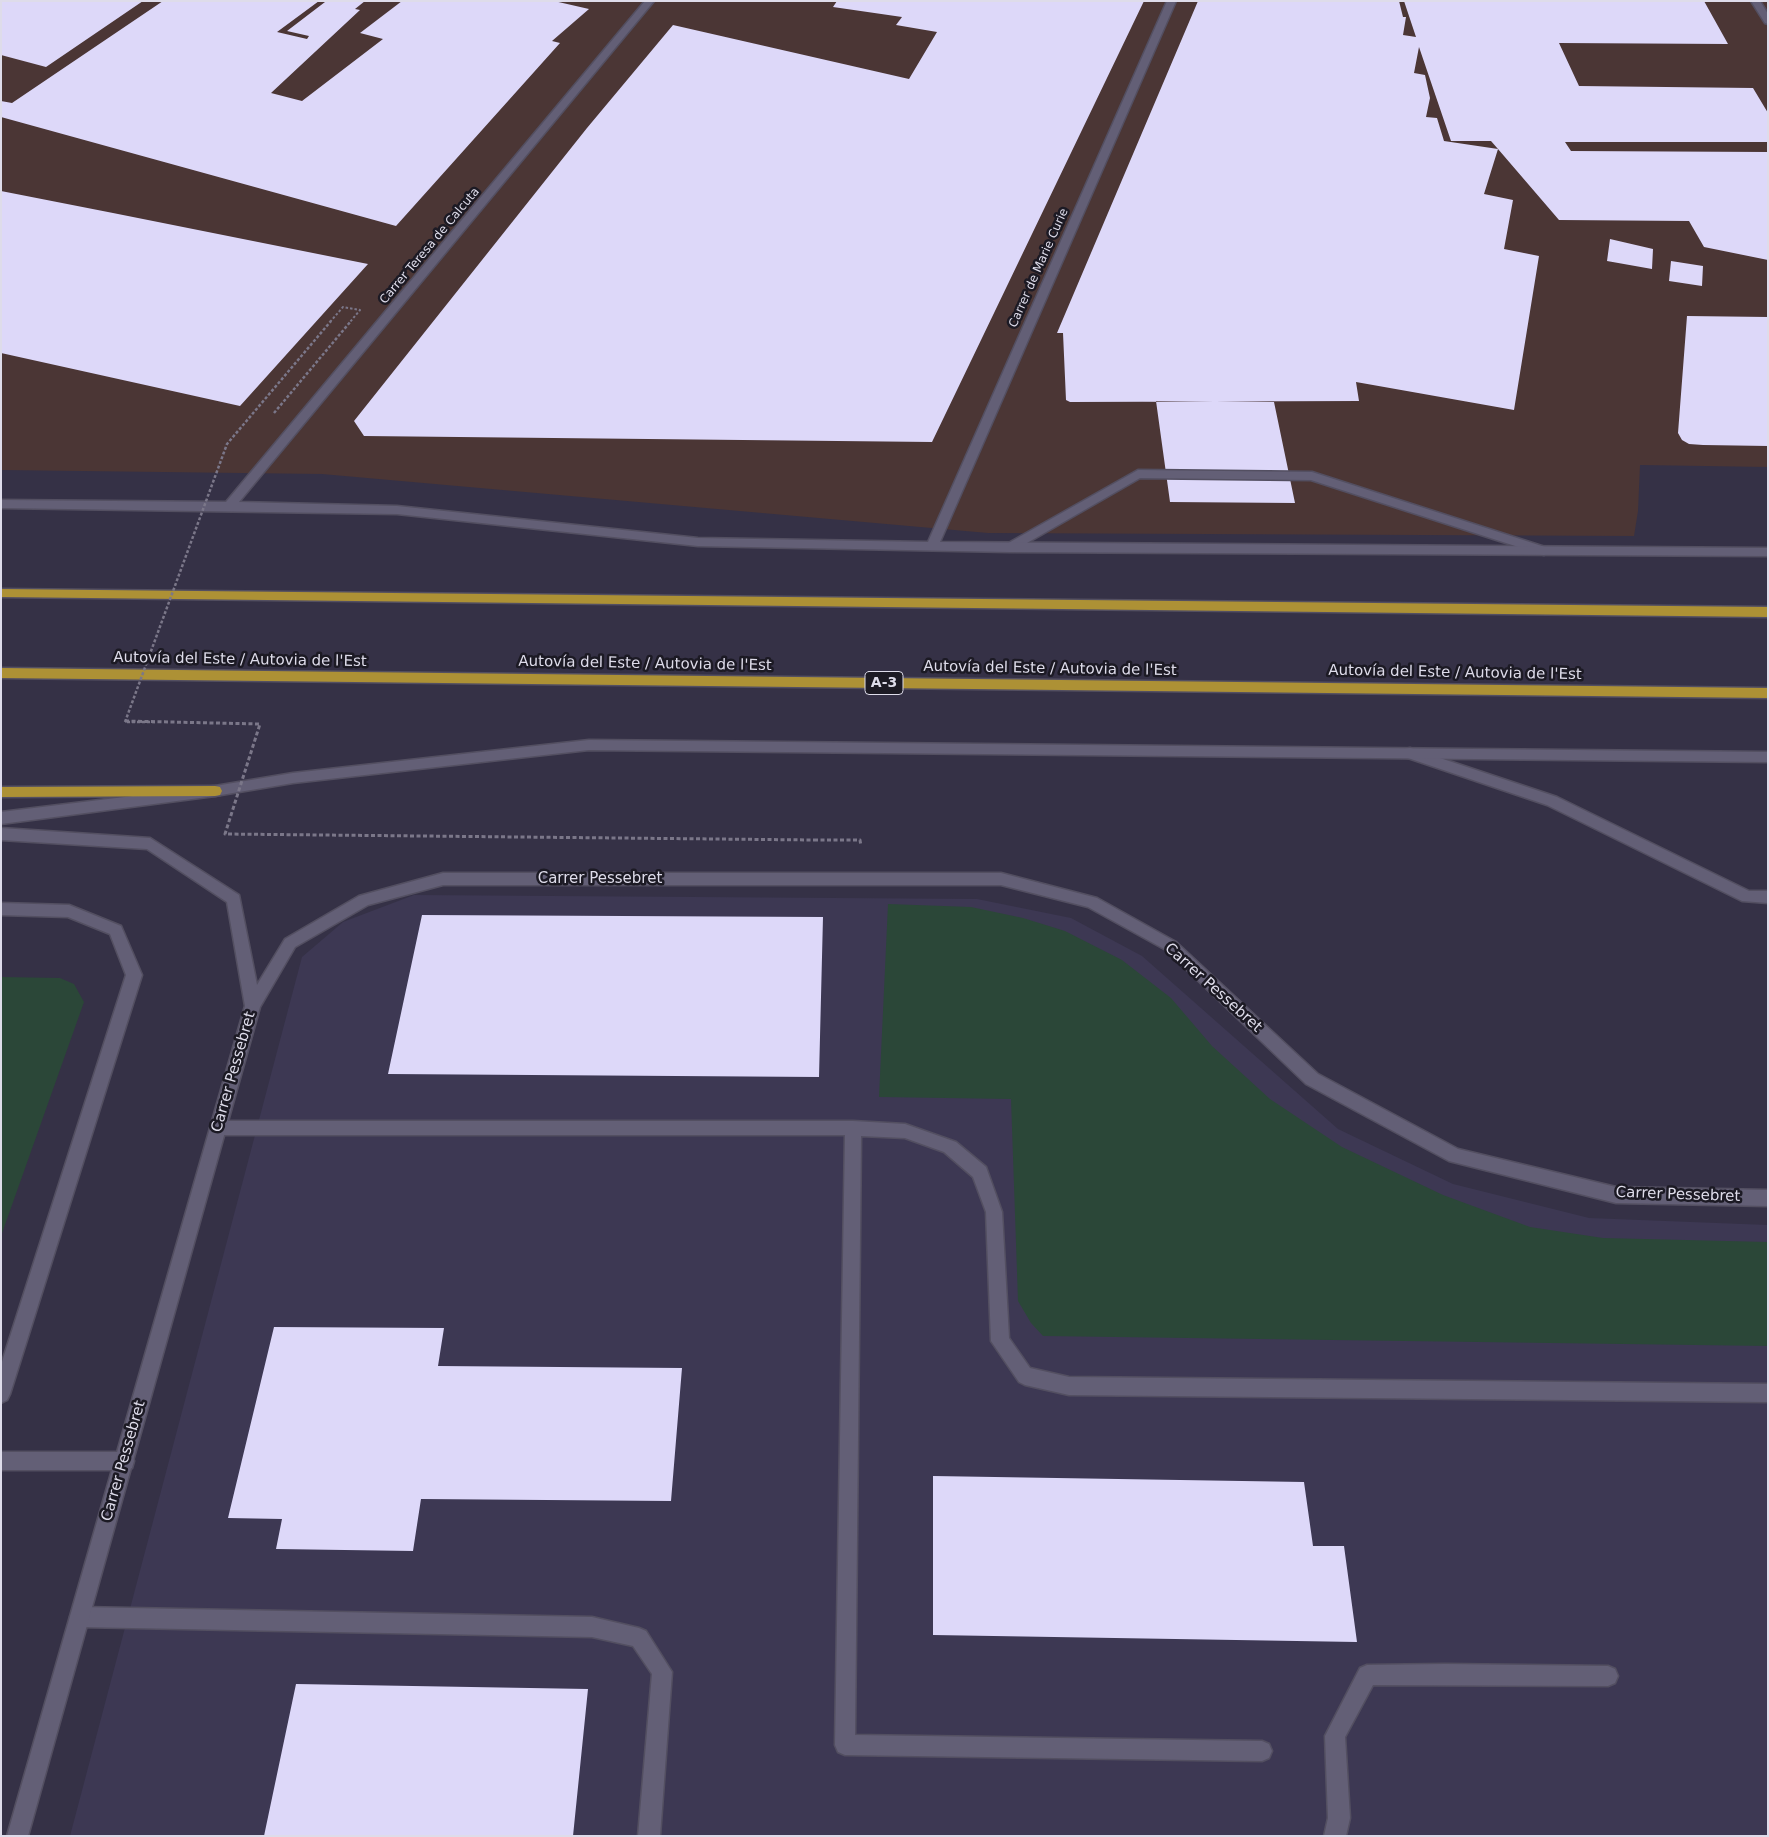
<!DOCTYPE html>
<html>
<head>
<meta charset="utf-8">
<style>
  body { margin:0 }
  #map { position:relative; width:1769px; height:1837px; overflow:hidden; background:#353146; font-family:"DejaVu Sans",sans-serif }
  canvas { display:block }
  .frame { position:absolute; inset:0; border:2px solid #dedcea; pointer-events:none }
</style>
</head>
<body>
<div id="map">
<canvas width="1769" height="1837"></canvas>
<div class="frame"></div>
</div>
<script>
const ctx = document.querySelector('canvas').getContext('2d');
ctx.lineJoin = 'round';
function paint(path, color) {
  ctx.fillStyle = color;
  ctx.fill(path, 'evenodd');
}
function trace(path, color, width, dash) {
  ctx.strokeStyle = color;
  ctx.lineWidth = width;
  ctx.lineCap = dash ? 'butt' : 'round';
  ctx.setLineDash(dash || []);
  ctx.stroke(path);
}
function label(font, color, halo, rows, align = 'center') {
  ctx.font = font + ' "DejaVu Sans",sans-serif';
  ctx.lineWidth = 5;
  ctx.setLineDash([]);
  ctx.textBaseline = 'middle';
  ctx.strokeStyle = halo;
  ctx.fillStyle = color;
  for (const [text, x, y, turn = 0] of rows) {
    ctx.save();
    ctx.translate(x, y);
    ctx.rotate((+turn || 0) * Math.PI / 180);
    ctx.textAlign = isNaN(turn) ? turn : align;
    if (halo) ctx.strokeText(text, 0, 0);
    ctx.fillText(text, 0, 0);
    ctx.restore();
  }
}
const built = new Path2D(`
  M 414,895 L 977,899 L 1071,918 L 1142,956 L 1338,1129 L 1453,1184 L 1589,1218 L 1768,1225 L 1768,1836 L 70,1836 L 302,957 L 343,922 Z`);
const industrial = new Path2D(`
  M 1,1 L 1768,1 L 1768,467 L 1640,465 L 1638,511 L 1634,536 L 988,533 L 322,474 L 1,470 Z`);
const green = new Path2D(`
  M 888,904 L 971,907 L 1023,918 L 1065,931 L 1122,960 L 1171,998 L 1212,1046 L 1270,1099 L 1342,1147 L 1443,1195 L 1530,1227 L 1603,1238 L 1768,1242 L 1768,1346 L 1043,1336 L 1031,1323 L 1018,1301 L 1011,1099 L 879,1097 Z
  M 1,977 L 60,978 L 74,984 L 84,1002 L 1,1236 Z`);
const building = new Path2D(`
  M 1,1 L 143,1 L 46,67 L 1,55 Z
  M 163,1 L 319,1 L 277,32 L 307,39 L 309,36 L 287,31 L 325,2 L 365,1 L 355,9 L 360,10 L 271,93 L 302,101 L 383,39 L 360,33 L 402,1 L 554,1 L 589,9 L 552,41 L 560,43 L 396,226 L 1,117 L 1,101 L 12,103 Z
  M 837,1 L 1144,1 L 932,442 L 364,436 L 354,421 L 587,128 L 673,25 L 909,79 L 937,32 L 896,25 L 902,17 L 833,7 Z
  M 1198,1 L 1399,1 L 1403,17 L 1406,17 L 1403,35 L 1416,37 L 1404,1 L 1704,1 L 1728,44 L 1559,43 L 1579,86 L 1753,88 L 1768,113 L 1768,142 L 1565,142 L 1571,151 L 1768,152 L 1768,260 L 1704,247 L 1689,221 L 1559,220 L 1498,149 L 1484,194 L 1513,200 L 1504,249 L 1539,256 L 1514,410 L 1356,382 L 1359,401 L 1070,402 L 1066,400 L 1063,333 L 1057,333 ZM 1419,47 L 1451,141 L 1491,141 L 1498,149 L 1444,141 L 1437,118 L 1426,117 L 1430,98 L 1425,75 L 1414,73 Z
  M 1,191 L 113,213 L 368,264 L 240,406 L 1,353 Z
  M 1610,239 L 1653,249 L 1652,269 L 1607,261 Z
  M 1671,261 L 1703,266 L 1702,286 L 1669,281 Z
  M 1687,316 L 1768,317 L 1768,446 L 1703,445 L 1689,444 L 1682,440 L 1678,433 Z
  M 1156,401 L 1274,402 L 1295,503 L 1170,502 Z
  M 422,915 L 823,917 L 819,1077 L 388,1074 Z
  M 274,1327 L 444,1328 L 438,1366 L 682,1368 L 671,1501 L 421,1499 L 413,1551 L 276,1549 L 282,1519 L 228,1518 Z
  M 933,1476 L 1304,1482 L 1313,1546 L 1344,1546 L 1357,1642 L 933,1635 Z
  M 296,1684 L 588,1689 L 573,1836 L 264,1836 Z`);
const path = new Path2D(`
  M 814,840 L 860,840 L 861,846`);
const lane = new Path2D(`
  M 1138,470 L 1312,472 L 1548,548 L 1550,551 L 1544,555 L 1540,554 L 1311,480 L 1140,478 L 1013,551 L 1005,551 L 1003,548 L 1005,545 Z
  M 1410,748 L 1557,797 L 1749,891 L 1768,891 L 1768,903 L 1742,901 L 1547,805 L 1405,757 L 1403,753 L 1405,749 Z
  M 1,903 L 69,905 L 121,926 L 142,975 L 10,1394 L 7,1400 L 1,1403 L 1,1365 L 126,975 L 110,934 L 68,917 L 1,915 Z
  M 218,1121 L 853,1121 L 905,1124 L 956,1142 L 986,1167 L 1002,1212 L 1009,1338 L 1030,1368 L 1069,1377 L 1768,1384 L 1768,1402 L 1069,1395 L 1025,1385 L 1019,1382 L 991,1341 L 986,1212 L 973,1177 L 944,1152 L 905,1138 L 861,1136 L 855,1735 L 1262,1741 L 1269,1744 L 1272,1751 L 1269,1758 L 1262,1761 L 845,1755 L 838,1752 L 835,1745 L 845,1135 L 218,1135 L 212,1133 L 210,1128 L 212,1123 Z
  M 1,1452 L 125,1452 L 132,1454 L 134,1461 L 132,1468 L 125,1470 L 1,1470 Z
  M 80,1607 L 592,1617 L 639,1628 L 646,1631 L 672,1672 L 660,1836 L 638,1836 L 652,1674 L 633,1646 L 592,1637 L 80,1627 L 73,1624 L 70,1617 L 73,1610 Z
  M 1445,1664 L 1608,1666 L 1615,1669 L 1618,1676 L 1615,1683 L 1608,1686 L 1373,1685 L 1345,1737 L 1350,1818 L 1346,1836 L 1324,1836 L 1328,1818 L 1325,1736 L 1360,1668 L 1367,1665 Z`);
const street = new Path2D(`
  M 645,1 L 654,1 L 239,502 L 397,506 L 698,538 L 928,542 L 1167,1 L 1176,1 L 940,542 L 1768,548 L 1768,556 L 1009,552 L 698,546 L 397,514 L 1,508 L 1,500 L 226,502 Z
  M 1751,1 L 1760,1 L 1768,14 L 1768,24 L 1765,23 Z
  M 589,740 L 1768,752 L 1768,762 L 589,750 L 293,783 L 215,796 L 1,824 L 1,812 L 215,786 L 293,773 Z
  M 1,828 L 150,838 L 239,895 L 257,985 L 285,939 L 359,896 L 443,873 L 1001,873 L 1097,898 L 1176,942 L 1318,1074 L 1458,1149 L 1616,1187 L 1768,1190 L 1768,1206 L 1616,1203 L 1449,1161 L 1306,1084 L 1166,950 L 1088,907 L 1001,885 L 443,885 L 368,905 L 295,947 L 260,1007 L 28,1836 L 7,1836 L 245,1006 L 227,902 L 147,849 L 1,840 Z`);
const highway = new Path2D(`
  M 1,589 L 1768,607 L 1768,617 L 1,597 Z
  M 1,668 L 1768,688 L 1768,698 L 1,678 Z
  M 215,786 L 220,787 L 222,791 L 220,795 L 215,796 L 1,797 L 1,787 Z`);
const pathBridgeFar2 = new Path2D(`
  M 330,322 L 343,307 L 360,310 L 350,322`);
const pathBridgeFar1 = new Path2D(`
  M 274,413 L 351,321
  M 155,722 L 125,722 L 227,444 L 331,321`);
const pathBridge = new Path2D(`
  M 125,721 L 260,724 L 225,834 L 814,840`);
const farStreetnames = [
  ["Carrer Teresa de Calcuta",430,246,-50],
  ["Carrer de Marie Curie",1039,268,-66]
];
const shields = [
  [884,683,38]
];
const shieldNames = [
  ["A-3",884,683]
];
const streetNames = [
  ["Autovía del Este / Autovia de l'Est",240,660,1],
  ["Autovía del Este / Autovia de l'Est",645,664,1],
  ["Autovía del Este / Autovia de l'Est",1050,669,1],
  ["Autovía del Este / Autovia de l'Est",1455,673,1],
  ["Carrer Pessebret",600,879],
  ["Carrer Pessebret",1213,988,42],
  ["Carrer Pessebret",234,1072,-74],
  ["Carrer Pessebret",1678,1195,2],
  ["Carrer Pessebret",124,1461,-74]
];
paint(built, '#3d3853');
paint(industrial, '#4b3635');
paint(green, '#2b4738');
paint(building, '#ddd8f9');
trace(lane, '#534f61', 3);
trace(street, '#534f61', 3);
trace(highway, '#534f61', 3);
trace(path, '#7b7789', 3, [4, 2.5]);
paint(lane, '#635f76');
paint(street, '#635f76');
paint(highway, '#ad9135');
trace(pathBridgeFar2, '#7b7789', 2, [2.5, 2]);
trace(pathBridgeFar1, '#7b7789', 2.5, [3, 2]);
trace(pathBridge, '#7b7789', 3, [4, 2.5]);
label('12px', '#dedcea', '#1c1a24', farStreetnames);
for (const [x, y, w] of shields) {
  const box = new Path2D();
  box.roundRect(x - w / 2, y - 11.5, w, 23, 4);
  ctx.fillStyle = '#1c1a24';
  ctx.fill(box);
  trace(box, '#dedcea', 1);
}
label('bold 14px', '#dedcea', null, shieldNames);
label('15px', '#dedcea', '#1c1a24', streetNames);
</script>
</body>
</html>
